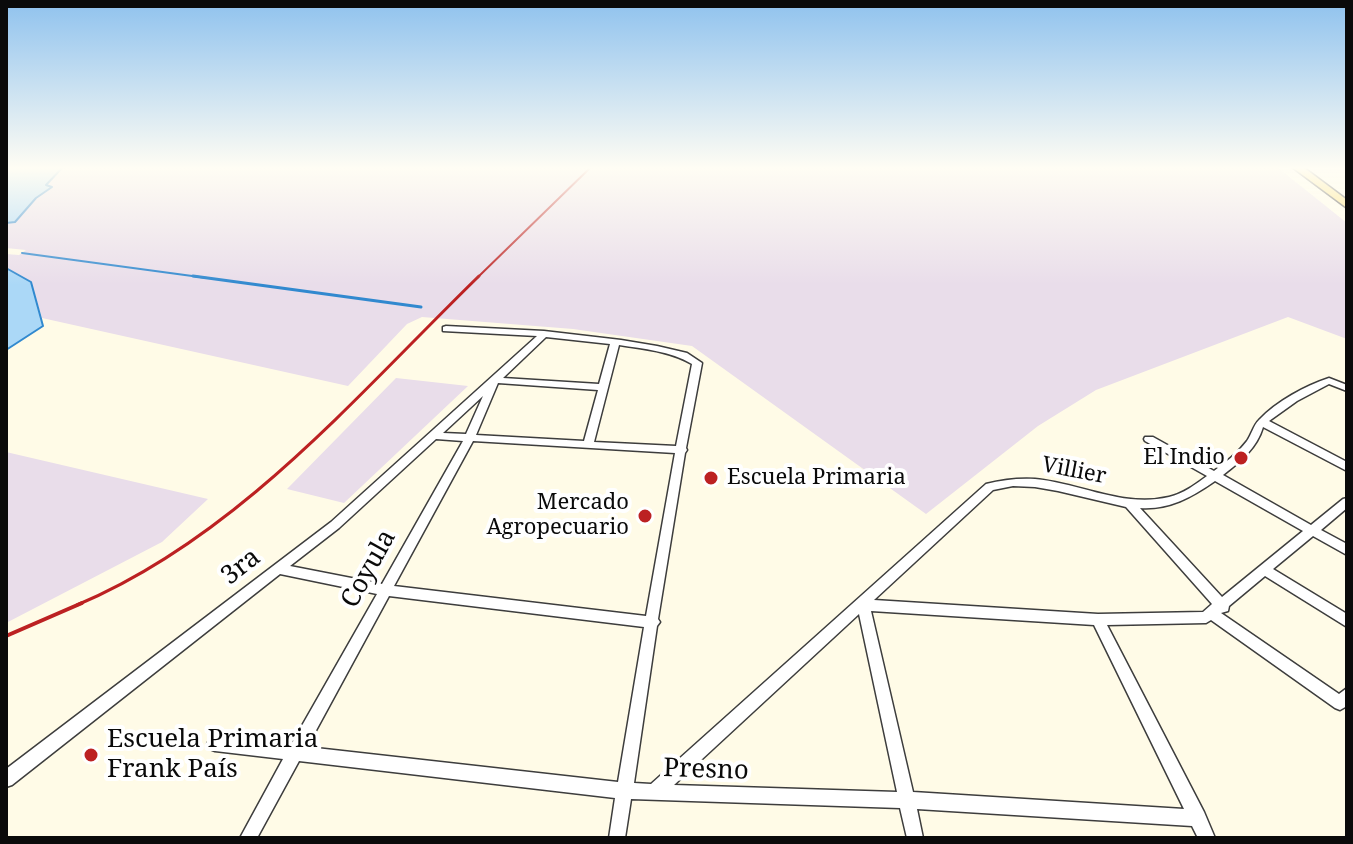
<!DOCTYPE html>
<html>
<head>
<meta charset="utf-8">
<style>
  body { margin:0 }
  #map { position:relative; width:1353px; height:844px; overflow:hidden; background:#fffbe7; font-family:"Noto Serif",serif }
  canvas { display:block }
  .frame { position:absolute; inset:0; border:8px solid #0a0a0a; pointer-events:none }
</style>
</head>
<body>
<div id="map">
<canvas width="1353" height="844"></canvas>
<div class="frame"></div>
</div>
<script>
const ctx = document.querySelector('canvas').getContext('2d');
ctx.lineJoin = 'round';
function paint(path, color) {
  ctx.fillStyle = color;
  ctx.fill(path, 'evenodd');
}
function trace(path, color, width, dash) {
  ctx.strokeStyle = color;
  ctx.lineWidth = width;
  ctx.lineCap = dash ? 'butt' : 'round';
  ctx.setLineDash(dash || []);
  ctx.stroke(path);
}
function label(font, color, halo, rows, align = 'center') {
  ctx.font = font + ' "Noto Serif",serif';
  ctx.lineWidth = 8;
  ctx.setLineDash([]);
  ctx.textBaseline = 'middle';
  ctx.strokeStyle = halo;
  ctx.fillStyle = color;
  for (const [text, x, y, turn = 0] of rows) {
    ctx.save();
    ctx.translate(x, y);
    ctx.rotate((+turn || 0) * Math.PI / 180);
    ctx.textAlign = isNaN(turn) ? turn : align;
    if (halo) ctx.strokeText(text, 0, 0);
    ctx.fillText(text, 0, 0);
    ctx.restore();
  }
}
const industrial = new Path2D(`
  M 63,167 L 1277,167 L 1347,223 L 1347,339 L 1288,317 L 1096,390 L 1038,426 L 926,514 L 692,346 L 573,329 L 422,317 L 407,324 L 348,386 L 42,318 L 31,282 L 6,268 L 6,254 L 19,255 L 26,250 L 6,248 L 6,223 L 15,222 Z
  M 396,378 L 468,386 L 344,503 L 287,489 Z
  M 6,452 L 208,499 L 162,542 L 6,623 Z`);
const water = new Path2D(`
  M 6,167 L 63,167 L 46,185 L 52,187 L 36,198 L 15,222 L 6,223 Z
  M 6,268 L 31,282 L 43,326 L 6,350 Z`);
const streamFar1 = new Path2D(`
  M 22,253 L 207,278`);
const stream = new Path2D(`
  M 193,276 L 421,307`);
const minor = new Path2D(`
  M 446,326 L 544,331 L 621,340 L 657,346 L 687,353 L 702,363 L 686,448 L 687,450 L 685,453 L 658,619 L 660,622 L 657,626 L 634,783 L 651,784 L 986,484 C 1002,480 1018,478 1035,479 C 1080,483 1123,508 1169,497 C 1183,494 1196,484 1207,476 L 1145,441 L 1144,439 L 1145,437 L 1153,437 L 1214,471 C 1226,462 1238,453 1247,441 C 1252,434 1253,426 1259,420 C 1277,401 1305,386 1329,378 L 1347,385 L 1347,391 L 1329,384 L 1297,401 L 1269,421 L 1347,462 L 1347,471 L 1263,427 C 1257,448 1240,462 1223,475 L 1311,525 L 1343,499 L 1347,498 L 1347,508 L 1321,530 L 1347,544 L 1347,555 L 1313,536 L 1273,569 L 1347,614 L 1347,627 L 1265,576 L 1229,606 L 1228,611 L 1221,613 L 1339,694 L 1347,688 L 1347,706 L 1340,710 L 1335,708 L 1211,620 L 1206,623 L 1107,625 L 1204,812 L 1215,838 L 1198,838 L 1192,826 L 917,809 L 923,838 L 907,838 L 900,808 L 631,799 L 625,838 L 609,838 L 615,798 L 299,761 L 257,838 L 240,838 L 283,759 L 215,751 L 210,749 L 207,744 L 210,739 L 215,737 L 291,745 L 377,594 L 280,574 L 12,785 L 6,787 L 6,769 L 331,522 L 537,336 L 443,331 L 443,327 ZM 546,337 L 610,344 L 599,384 L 503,378 ZM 619,345 C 644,349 670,351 692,364 L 676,446 L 594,442 ZM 498,383 L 598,390 L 584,441 L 476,435 ZM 483,396 L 466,434 L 443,433 ZM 436,439 L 463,441 L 382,584 L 290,566 L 339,528 ZM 473,441 L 675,453 L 646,616 L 394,586 ZM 1215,481 L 1303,531 L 1222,597 L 1140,508 C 1169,510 1192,497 1215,481 ZM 1013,486 L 1035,487 L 1058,491 L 1126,507 L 1212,604 L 1203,612 L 1098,614 L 874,600 L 993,490 ZM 389,596 L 644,627 L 618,782 L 307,747 ZM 871,611 L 1094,625 L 1184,809 L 913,792 ZM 859,614 L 897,792 L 674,785 Z`);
const primary = new Path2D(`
  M 1292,167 L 1303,167 L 1347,200 L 1347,208 Z`);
const railFar2 = new Path2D(`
  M 477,278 L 591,167`);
const railFar1 = new Path2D(`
  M 77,605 C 238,537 356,396 479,276`);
const rail = new Path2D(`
  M 6,636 L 82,603`);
const markers = [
  [1241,458,8,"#bc2122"],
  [711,478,8,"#bc2122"],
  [645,516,8,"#bc2122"],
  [91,755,8,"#bc2122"]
];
const poiNames = [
  ["El Indio",1225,458],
  ["Escuela Primaria",727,478,"left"],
  ["Mercado",629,503],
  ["Agropecuario",629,528]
];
const streetNames = [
  ["Villier",1074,471,11]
];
const nearStreetnames = [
  ["3ra",241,567,-38],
  ["Coyula",369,569,-61],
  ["Presno",706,770,2]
];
const nearPoinames = [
  ["Escuela Primaria",107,740],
  ["Frank País",107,770]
];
paint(industrial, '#e9ddea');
paint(water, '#abd8f7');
trace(water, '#3189cf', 2);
trace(streamFar1, '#3189cf', 2);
trace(stream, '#3189cf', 3);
trace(minor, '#3d3d3d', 3);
trace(primary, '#1b1b1b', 3);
paint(minor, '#fff');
paint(primary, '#fbdb5b');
trace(railFar2, '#bc2122', 2);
trace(railFar1, '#bc2122', 3);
trace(rail, '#bc2122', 4);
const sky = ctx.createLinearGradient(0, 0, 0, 285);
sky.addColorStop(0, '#8fc2ee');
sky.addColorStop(0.59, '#fffdf4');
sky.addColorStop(1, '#fffdf400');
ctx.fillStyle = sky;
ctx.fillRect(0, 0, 1353, 285);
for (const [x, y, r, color] of markers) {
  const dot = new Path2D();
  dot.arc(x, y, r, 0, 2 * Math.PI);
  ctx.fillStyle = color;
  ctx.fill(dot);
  trace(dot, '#fff', 3);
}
label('22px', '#0a0a0a', '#fff', poiNames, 'right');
label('22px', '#0a0a0a', '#fff', streetNames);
label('26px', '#0a0a0a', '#fff', nearStreetnames);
label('26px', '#0a0a0a', '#fff', nearPoinames, 'left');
</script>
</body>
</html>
